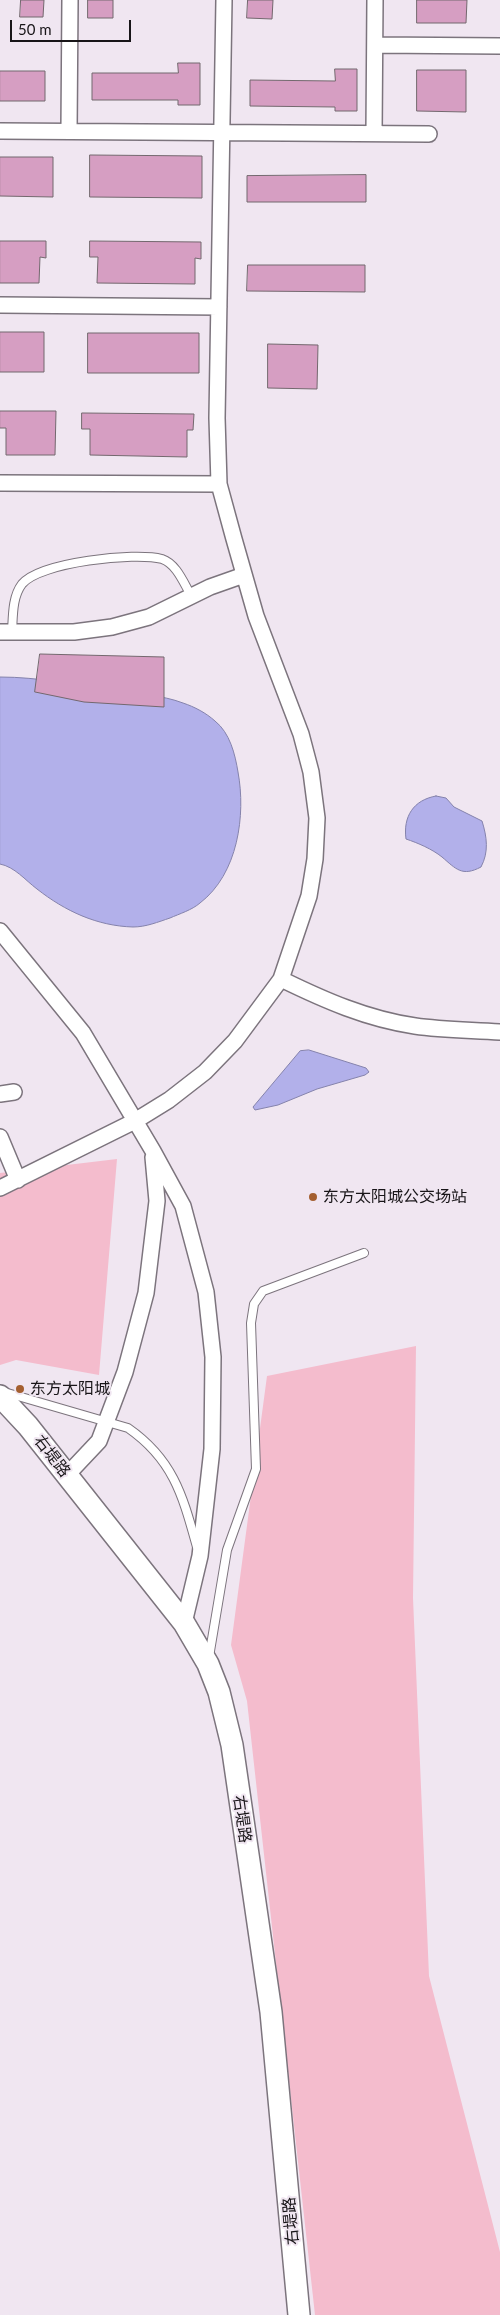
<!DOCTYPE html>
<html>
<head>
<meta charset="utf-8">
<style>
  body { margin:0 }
  #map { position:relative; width:500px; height:2315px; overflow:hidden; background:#f0e6f1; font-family:Lato,sans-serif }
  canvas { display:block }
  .scale { position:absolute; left:10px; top:20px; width:121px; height:22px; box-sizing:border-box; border:2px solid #181518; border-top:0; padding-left:6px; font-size:15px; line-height:18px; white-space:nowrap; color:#181518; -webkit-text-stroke:4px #f0e6f1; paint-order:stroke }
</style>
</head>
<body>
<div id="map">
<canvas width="500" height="2315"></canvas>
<div class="scale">50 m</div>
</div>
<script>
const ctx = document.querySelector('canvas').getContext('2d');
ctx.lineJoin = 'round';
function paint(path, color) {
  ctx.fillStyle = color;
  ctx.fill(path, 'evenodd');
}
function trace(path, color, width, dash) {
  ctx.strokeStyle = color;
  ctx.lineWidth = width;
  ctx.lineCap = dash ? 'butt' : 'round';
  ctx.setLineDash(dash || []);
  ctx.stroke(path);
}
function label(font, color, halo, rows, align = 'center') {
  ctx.font = font + ' Lato,"Noto Sans SC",sans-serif';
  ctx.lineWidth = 4;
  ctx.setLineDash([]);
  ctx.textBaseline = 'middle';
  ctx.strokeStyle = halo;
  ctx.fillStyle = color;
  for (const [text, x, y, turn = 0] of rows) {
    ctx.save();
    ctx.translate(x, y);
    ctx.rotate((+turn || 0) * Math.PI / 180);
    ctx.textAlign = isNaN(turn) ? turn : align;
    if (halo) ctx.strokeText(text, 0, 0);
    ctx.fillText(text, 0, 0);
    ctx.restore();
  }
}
const green = new Path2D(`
  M 117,1159 L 99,1375 L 16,1360 L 0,1365 L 0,1173 Z
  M 416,1346 L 413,1598 L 429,1976 L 500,2252 L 500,2315 L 315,2315 L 247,1701 L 231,1645 L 267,1376 Z`);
const water = new Path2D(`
  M 0,677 C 39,677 77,685 116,691 C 138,694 162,695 183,703 C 195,707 206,713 215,721 C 230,733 235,754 238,772 C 246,815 238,874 200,903 C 192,910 179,914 170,918 C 158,922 146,927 133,927 C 97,926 65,911 37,889 C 25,880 15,867 0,864 Z
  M 436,796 L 446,798 L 454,807 L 482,821 C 487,837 489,852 481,867 C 462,877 456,869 442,857 C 432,849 418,843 406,839 C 403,817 413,800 436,796 Z
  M 309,1050 L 366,1068 L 369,1072 L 365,1075 L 317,1089 L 278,1105 L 255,1110 L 253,1107 L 300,1051 Z`);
const building = new Path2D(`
  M 21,0 L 44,0 L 43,17 L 20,17 Z
  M 88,0 L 113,0 L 113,18 L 88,18 Z
  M 248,0 L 273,0 L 272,19 L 247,18 Z
  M 417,0 L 467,0 L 466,23 L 417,23 Z
  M 178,63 L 200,63 L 200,105 L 178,105 L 178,100 L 92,100 L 92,73 L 178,73 Z
  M 335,69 L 357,69 L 357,111 L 335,111 L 335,107 L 250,106 L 250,80 L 335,81 Z
  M 417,70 L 466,70 L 466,112 L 417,111 Z
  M 0,71 L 45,71 L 45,101 L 0,101 Z
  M 90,155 L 202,156 L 202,198 L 90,197 Z
  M 0,157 L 53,157 L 53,197 L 0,196 Z
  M 366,175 L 366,202 L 247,202 L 247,176 Z
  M 0,241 L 46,241 L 46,258 L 40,257 L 39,283 L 0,283 Z
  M 90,241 L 201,242 L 201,259 L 195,258 L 195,284 L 97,283 L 98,257 L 90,257 Z
  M 248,265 L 365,265 L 365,292 L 247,291 Z
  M 0,332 L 44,332 L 44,372 L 0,372 Z
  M 88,333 L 199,333 L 199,373 L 88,373 Z
  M 268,344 L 318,345 L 317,389 L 268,388 Z
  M 0,411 L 56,411 L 55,455 L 6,455 L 6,428 L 0,428 Z
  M 82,413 L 194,414 L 193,430 L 187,430 L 187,457 L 90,455 L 90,429 L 82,429 Z
  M 40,654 L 164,657 L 164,707 L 84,702 L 35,692 Z`);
const lane = new Path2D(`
  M 12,632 C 13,617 12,597 22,584 C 40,562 135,552 162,559 C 177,564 184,584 192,597
  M 4,1392 L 128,1428 C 174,1460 183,1497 197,1547
  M 209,1657 L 227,1550 L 256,1469 L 251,1323 L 254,1304 L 263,1291 L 364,1253`);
const street = new Path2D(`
  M 375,45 L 500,46
  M 0,131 L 429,134
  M 69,131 L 70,0
  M 374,133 L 375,0
  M 0,305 L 219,307
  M 0,483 L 219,484
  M 0,632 L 74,632 L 112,627 L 149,617 L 210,587 L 244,575
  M 0,931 L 83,1033 L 153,1151 L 183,1206 L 206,1292 L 213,1357 L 212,1449 L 200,1556 L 184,1623
  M 281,979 C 324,1000 367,1019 415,1026 C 443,1030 472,1030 500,1032
  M 0,1094 L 14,1092
  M 0,1137 L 18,1180
  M 0,1188 L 135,1121 L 169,1100 L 205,1072 L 235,1041 L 281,979 L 309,896 L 315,859 L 317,818 L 311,772 L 301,734 L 256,616 L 234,539 L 219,484 L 217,418 L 224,0
  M 66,1476 L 99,1441 L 125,1372 L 146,1293 L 157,1201 L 153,1157`);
const secondary = new Path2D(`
  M 0,1396 L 28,1426 L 184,1623 L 208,1664 L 219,1692 L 232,1745 L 271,2012 L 299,2315`);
const markers = [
  [313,1197,5,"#a45f30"],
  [20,1389,5,"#a45f30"]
];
const poiNames = [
  ["东方太阳城公交场站",323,1197],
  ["东方太阳城",30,1389]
];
const streetNames = [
  ["右堤路",52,1456,52],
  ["右堤路",242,1819,82],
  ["右堤路",291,2221,-95]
];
paint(green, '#f4bccd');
paint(water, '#b2b0ea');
trace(water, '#8482ab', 1);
paint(building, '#d69ec2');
trace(building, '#73686e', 1);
trace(lane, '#7c747d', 10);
trace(street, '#7c747d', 18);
trace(secondary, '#7c747d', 24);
trace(lane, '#fff', 8);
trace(street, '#fff', 15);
trace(secondary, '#fff', 21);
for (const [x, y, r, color] of markers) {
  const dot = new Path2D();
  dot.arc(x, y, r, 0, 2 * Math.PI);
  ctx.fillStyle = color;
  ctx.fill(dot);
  trace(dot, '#f0e6f1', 2);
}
label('16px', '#181518', '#f0e6f1', poiNames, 'left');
label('16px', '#181518', '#f0e6f1', streetNames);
</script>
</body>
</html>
